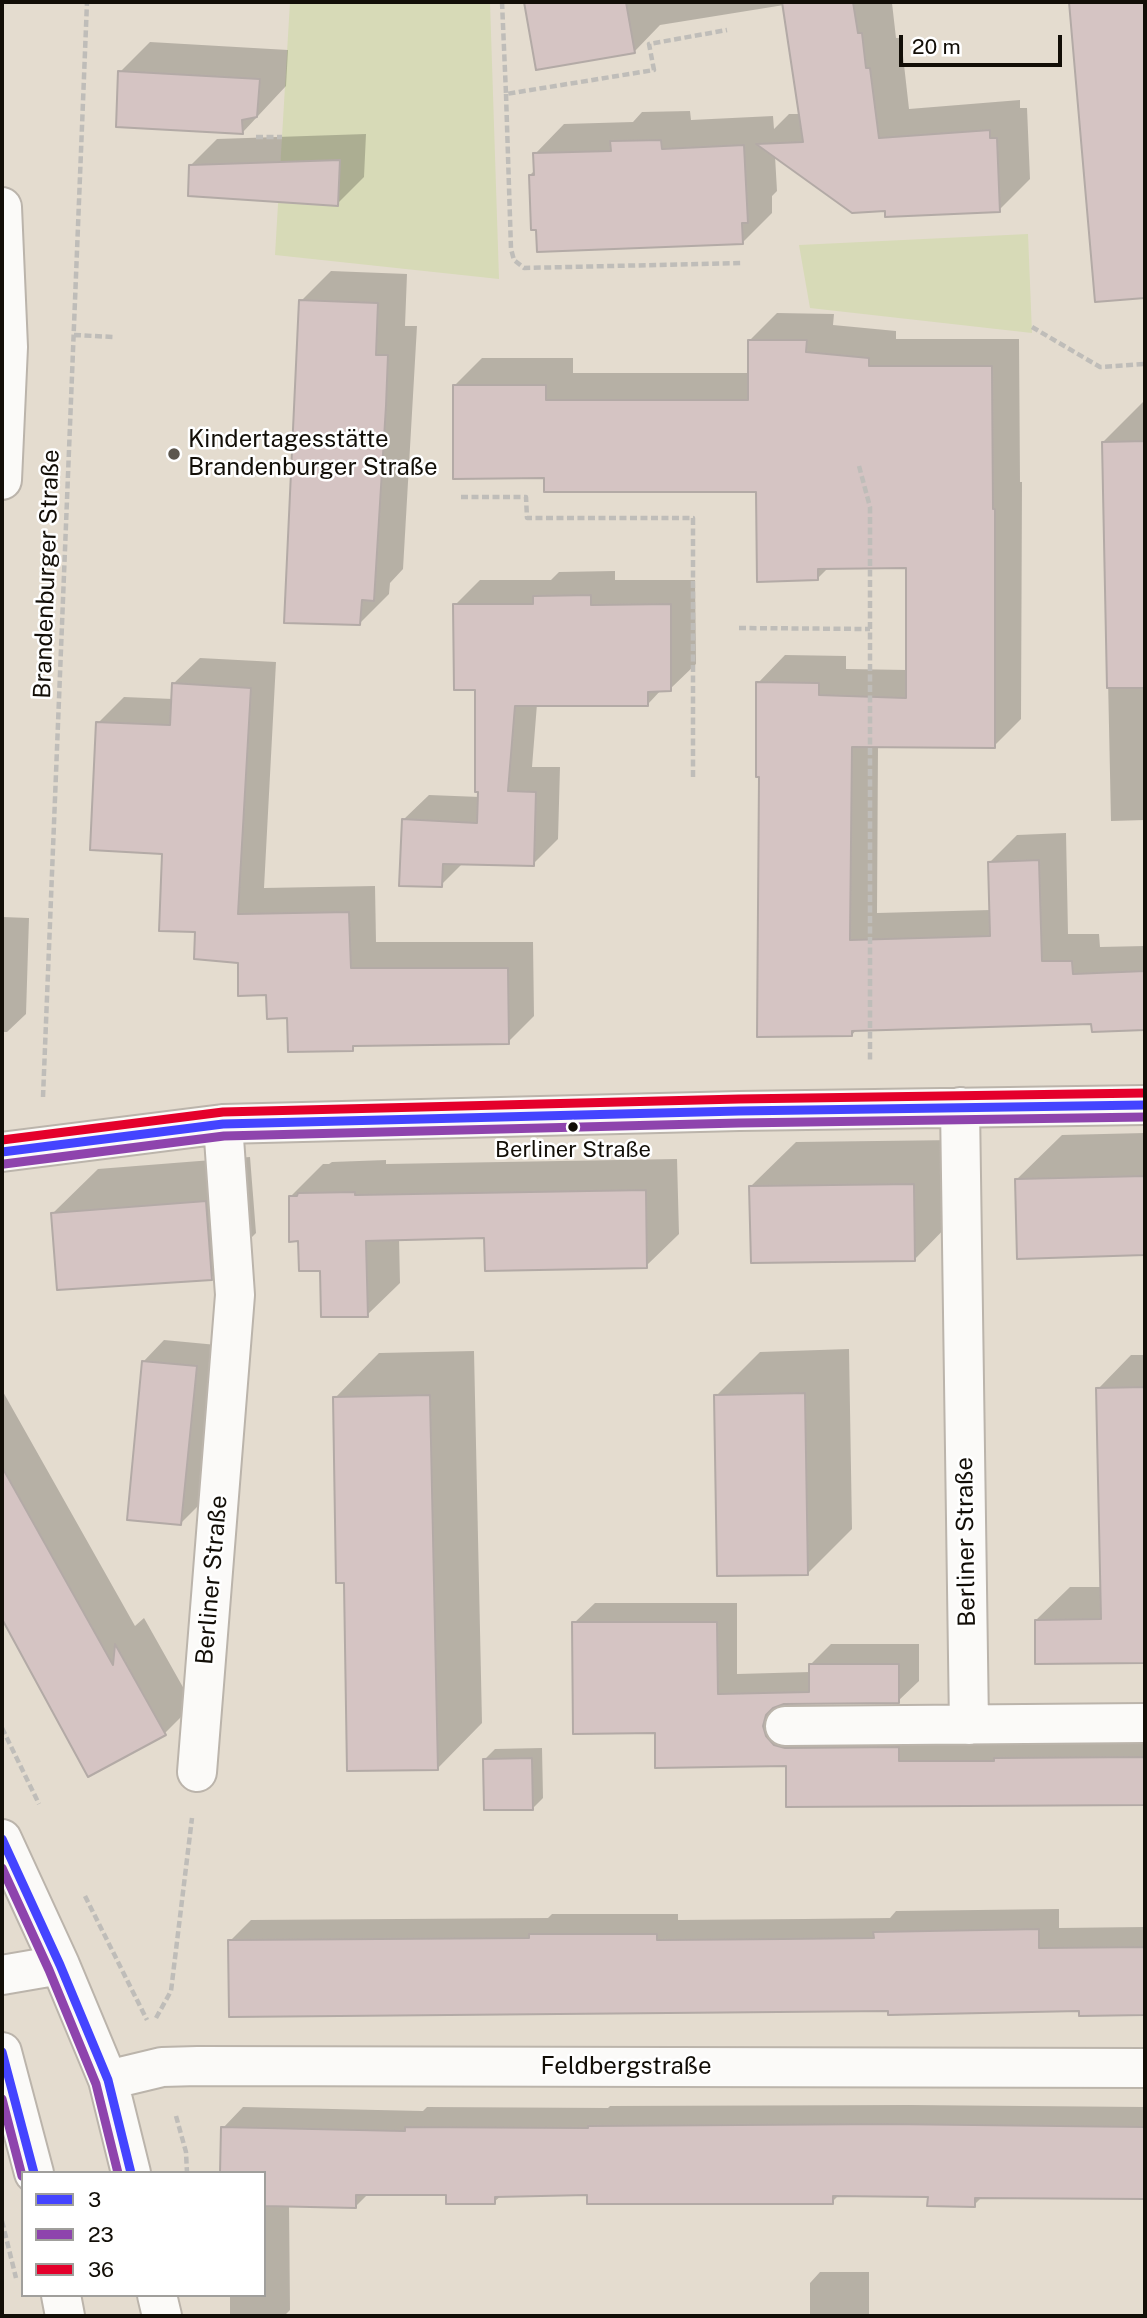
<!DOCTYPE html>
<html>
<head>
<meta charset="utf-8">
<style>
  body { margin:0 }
  #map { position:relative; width:1147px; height:2318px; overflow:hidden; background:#e4dccf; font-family:"Public Sans",sans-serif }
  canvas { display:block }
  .frame { position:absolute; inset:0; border:4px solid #120e07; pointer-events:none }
  .legend { position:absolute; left:21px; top:2171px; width:245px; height:126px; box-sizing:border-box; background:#fff; border:2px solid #a09f9c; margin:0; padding:9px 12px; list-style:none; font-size:21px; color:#120e07 }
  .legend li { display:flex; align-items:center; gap:14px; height:35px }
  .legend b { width:35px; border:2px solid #a09f9c }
  .scale { position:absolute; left:899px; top:35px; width:163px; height:32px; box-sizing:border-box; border:4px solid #120e07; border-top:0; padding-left:9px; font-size:21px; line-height:24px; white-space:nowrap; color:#120e07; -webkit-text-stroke:5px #fff; paint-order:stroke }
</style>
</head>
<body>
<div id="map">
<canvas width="1147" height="2318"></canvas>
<div class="frame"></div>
<ul class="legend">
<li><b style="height:9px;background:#44f"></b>3</li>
<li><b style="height:9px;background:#8e44ad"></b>23</li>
<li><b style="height:9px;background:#e4002b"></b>36</li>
</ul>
<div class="scale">20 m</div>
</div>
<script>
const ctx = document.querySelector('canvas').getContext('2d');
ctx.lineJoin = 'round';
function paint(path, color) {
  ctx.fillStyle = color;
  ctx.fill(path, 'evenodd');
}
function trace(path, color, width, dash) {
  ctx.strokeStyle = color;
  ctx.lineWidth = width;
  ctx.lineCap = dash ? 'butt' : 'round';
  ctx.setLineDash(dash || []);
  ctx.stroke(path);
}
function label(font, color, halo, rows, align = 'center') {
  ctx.font = font + ' "Public Sans",sans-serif';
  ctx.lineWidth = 5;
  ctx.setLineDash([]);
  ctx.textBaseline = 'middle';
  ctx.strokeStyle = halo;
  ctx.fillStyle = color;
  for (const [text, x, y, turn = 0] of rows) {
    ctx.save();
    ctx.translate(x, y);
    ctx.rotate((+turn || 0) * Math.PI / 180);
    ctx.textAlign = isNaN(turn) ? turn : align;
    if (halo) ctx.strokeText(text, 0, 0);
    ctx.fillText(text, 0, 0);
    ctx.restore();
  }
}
const green = new Path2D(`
  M 290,2 L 490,2 L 499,279 L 275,255 Z
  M 1028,234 L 1032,333 L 810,308 L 799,245 Z`);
const shadow = new Path2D(`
  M 526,2 L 888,2 L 892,3 L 896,38 L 901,38 L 909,109 L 1020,100 L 1020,108 L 1027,108 L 1030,179 L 999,210 L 887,209 L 775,156 L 777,191 L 772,196 L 772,213 L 743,242 L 530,175 L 535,170 L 535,154 L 564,124 L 633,122 L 642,112 L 690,111 L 691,120 L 773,116 L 774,129 L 789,114 L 801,114 L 784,5 L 660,25 L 634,52 L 537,68 Z
  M 1071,2 L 1145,2 L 1145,296 L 1097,300 Z
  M 150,42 L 288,50 L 286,86 L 243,132 L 120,72 Z
  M 366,134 L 364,177 L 337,204 L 190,166 L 217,139 Z
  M 331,271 L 407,274 L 405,326 L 417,326 L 403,569 L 390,583 L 389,594 L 360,623 L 301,301 Z
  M 777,313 L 834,314 L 833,325 L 896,331 L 896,339 L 1019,339 L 1020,482 L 1022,482 L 1021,719 L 994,746 L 878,745 L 877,913 L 991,910 L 990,862 L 1017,835 L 1066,833 L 1068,934 L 1099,934 L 1100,947 L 1145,946 L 1145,1029 L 1093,1030 L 1093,1022 L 857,1029 L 852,1035 L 761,775 L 758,683 L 785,655 L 846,656 L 846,669 L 908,670 L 908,566 L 829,567 L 818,578 L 758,490 L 546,477 L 455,385 L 482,358 L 573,358 L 573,373 L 750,373 L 749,341 Z
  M 1145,400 L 1145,820 L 1111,821 L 1103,442 Z
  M 615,571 L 615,580 L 695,580 L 696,664 L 670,689 L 662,689 L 648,704 L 537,704 L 532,767 L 560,767 L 558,839 L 533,864 L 464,862 L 441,885 L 403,820 L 429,795 L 480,797 L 477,688 L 455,605 L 480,580 L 551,580 L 559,572 Z
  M 200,658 L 276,662 L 264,888 L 375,886 L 376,942 L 533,942 L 534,1016 L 508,1042 L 357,1044 L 352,1049 L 289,1017 L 240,961 L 197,931 L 164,853 L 98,723 L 124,697 L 173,699 L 173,684 Z
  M 2,917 L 29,918 L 26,1014 L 7,1032 L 2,1032 Z
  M 1145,1133 L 1145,1253 L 1019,1257 L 1017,1179 L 1062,1135 Z
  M 957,1140 L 958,1215 L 914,1260 L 751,1186 L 796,1142 Z
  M 250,1157 L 256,1233 L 211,1278 L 53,1213 L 98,1169 Z
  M 677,1159 L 679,1234 L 646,1266 L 486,1236 L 399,1238 L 400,1283 L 367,1315 L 322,1269 L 300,1240 L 290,1197 L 323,1164 L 329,1164 L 332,1162 L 386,1160 L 386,1164 Z
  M 164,1340 L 217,1345 L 202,1502 L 181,1523 L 143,1362 Z
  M 849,1349 L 852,1529 L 808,1573 L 716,1396 L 760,1352 Z
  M 474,1351 L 482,1723 L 438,1768 L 346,1581 L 335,1398 L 379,1353 Z
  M 1131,1355 L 1145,1355 L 1145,1661 L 1037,1662 L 1036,1620 L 1070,1587 L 1102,1587 L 1098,1389 Z
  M 2,1390 L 135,1626 L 144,1618 L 193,1705 L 165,1733 L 89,1775 L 2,1617 Z
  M 595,1603 L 737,1603 L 737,1674 L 810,1672 L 810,1665 L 831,1644 L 919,1644 L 919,1681 L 898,1701 L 783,1703 L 786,1716 L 1145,1737 L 1145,1803 L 788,1805 L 787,1765 L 657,1731 L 574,1623 Z
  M 542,1748 L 543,1798 L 533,1808 L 485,1759 L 495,1749 Z
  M 1059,1909 L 1059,1928 L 1145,1927 L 1145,2013 L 1081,2014 L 1081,2009 L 890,2009 L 230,1941 L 251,1920 L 548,1918 L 552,1914 L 678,1914 L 678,1920 L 804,1919 L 890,1918 L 896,1911 Z
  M 909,2105 L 1145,2107 L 1145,2198 L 983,2196 L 974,2205 L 929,2195 L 840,2194 L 832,2202 L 589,2193 L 502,2195 L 494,2202 L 448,2194 L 369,2193 L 355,2207 L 289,2205 L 290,2310 L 284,2316 L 230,2316 L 230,2295 L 264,2295 L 264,2173 L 223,2128 L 243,2107 L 423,2111 L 427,2107 L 608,2108 L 610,2106 Z
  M 820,2272 L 869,2272 L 869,2316 L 810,2316 L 810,2283 Z`);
const building = new Path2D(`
  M 524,2 L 626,2 L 635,53 L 536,70 Z
  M 782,2 L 853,2 L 858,33 L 862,33 L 866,68 L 870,68 L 879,138 L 990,130 L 990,138 L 997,138 L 1000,212 L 885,217 L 885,211 L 852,213 L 756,144 L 803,142 Z
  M 1069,2 L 1145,2 L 1145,298 L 1095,302 Z
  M 118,71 L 260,79 L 257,117 L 242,120 L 243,134 L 116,127 Z
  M 661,140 L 662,149 L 744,145 L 748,223 L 742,223 L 743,244 L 537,252 L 536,230 L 531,230 L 529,175 L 534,175 L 533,153 L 611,151 L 610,141 Z
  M 340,160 L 338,206 L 188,196 L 189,165 Z
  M 299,300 L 378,303 L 376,355 L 388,355 L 386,406 L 374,601 L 362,600 L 360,625 L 284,623 Z
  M 748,340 L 807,340 L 806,352 L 869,358 L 869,366 L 992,366 L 993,509 L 995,509 L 995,748 L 852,747 L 850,940 L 990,936 L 988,862 L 1039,860 L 1042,961 L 1072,961 L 1073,974 L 1145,971 L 1145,1030 L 1092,1032 L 1091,1024 L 852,1031 L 852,1036 L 757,1037 L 759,777 L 756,777 L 756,682 L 819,683 L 819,695 L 906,698 L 906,568 L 818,569 L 818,580 L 757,582 L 756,492 L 544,492 L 544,478 L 453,479 L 453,385 L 546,385 L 546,400 L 748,400 Z
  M 1145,441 L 1145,688 L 1107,688 L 1102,442 Z
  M 591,595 L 591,605 L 671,604 L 671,691 L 648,692 L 648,706 L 515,706 L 508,791 L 536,792 L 534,866 L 443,864 L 442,887 L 399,886 L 402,819 L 477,823 L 478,792 L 475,792 L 475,690 L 454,690 L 453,604 L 533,604 L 533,596 Z
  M 172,683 L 251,688 L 238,914 L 349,912 L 351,968 L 508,968 L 509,1044 L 353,1046 L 353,1051 L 288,1052 L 287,1018 L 267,1019 L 266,995 L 238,996 L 238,963 L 194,959 L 195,932 L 159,931 L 162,854 L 90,850 L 96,722 L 170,725 Z
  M 1145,1176 L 1145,1255 L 1017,1259 L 1015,1179 Z
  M 914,1184 L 915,1261 L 751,1263 L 749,1186 Z
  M 646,1190 L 647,1268 L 485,1271 L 484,1238 L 366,1241 L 368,1317 L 321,1317 L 320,1271 L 299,1271 L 298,1241 L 289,1242 L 289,1196 L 297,1196 L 298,1193 L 355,1192 L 355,1195 Z
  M 206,1201 L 212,1280 L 57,1290 L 51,1213 Z
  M 142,1361 L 197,1366 L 181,1525 L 127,1520 Z
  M 1145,1387 L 1145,1663 L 1035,1664 L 1035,1620 L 1101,1619 L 1096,1388 Z
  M 805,1393 L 808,1575 L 717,1576 L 714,1395 Z
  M 430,1395 L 438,1770 L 347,1771 L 344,1583 L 336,1583 L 333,1397 Z
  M 2,1467 L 113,1665 L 115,1644 L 166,1735 L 88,1777 L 2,1619 Z
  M 572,1622 L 717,1622 L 718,1694 L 809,1692 L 809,1664 L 899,1664 L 899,1703 L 784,1704 L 773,1708 L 766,1715 L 763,1726 L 766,1736 L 774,1745 L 785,1748 L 899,1747 L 899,1761 L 994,1761 L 994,1758 L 1145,1757 L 1145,1805 L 786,1807 L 786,1766 L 655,1768 L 655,1733 L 573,1734 Z
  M 532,1758 L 533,1810 L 484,1810 L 483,1759 Z
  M 1039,1929 L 1039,1948 L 1145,1947 L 1145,2015 L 1079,2016 L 1079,2011 L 888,2015 L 888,2011 L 229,2017 L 228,1940 L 529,1938 L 529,1934 L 657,1934 L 657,1940 L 782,1939 L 874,1938 L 873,1932 Z
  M 888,2124 L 1145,2127 L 1145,2199 L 975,2198 L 975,2207 L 927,2206 L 928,2197 L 833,2196 L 833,2204 L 587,2204 L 587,2195 L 495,2197 L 495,2204 L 446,2204 L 446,2195 L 356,2195 L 356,2208 L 264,2206 L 264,2173 L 220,2173 L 221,2127 L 405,2131 L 405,2127 L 588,2128 L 588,2126 Z`);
const path = new Path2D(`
  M 502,2 L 506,94 L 654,70 L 649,44 L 727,30
  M 506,94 L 511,249 L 514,260 L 524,268 L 743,263
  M 256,137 L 282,137
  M 1032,327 L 1100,367 L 1145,364
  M 74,335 L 114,337
  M 859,466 L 870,507 L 870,1063
  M 461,497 L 526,497 L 527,518 L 693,518 L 693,779
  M 739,628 L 870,629
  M 43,1097 L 87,2
  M 2,1728 L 39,1804
  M 85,1896 L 147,2020
  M 156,2018 L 171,1991 L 192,1818
  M 176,2116 L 186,2152 L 187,2173
  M 2,2221 L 16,2278`);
const minor = new Path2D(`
  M 2,207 L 8,347 L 2,480
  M 960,1107 L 969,1725
  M 2,1152 L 223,1124 L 739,1111 L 1145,1105
  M 785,1726 L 1145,1723
  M 197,1772 L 235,1295 L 223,1124
  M 2,1839 L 60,1965 L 108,2080 L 131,2173
  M 2,1975 L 60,1965
  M 2,2052 L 34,2173
  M 108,2080 L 162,2067 L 198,2066 L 1145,2068
  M 61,2295 L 65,2316
  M 157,2295 L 162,2316`);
const bus1 = new Path2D(`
  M 2,1152 L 223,1124 L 739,1111 L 1145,1105
  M 2,1839 L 60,1965 L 108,2080 L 131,2173
  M 2,2052 L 34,2173`);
const bus2 = new Path2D(`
  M 4,1164 L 224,1136 L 739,1123 L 1145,1117
  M 2,1868 L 49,1970 L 96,2084 L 118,2173
  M 2,2099 L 22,2176`);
const bus3 = new Path2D(`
  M 2,1140 L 223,1112 L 739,1099 L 1145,1093`);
const markers = [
  [174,454,7,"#5c564d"],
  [573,1127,6,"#120e07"]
];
const busNames = [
  ["Berliner Straße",573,1150]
];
const poiNames = [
  ["Kindertagesstätte",188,440],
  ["Brandenburger Straße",188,468]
];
const streetNames = [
  ["Brandenburger Straße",47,574,-88],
  ["Berliner Straße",966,1542,-91],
  ["Berliner Straße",212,1580,-85],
  ["Feldbergstraße",626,2067]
];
paint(green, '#d7dab7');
paint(shadow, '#0003');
paint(building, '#d5c4c3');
trace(building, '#b3aaa6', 2);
trace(minor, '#bbb4ab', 42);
trace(path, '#bfbdb9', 4.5, [7, 3.5]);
trace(minor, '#fbfaf8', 38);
trace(bus1, '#44f', 9);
trace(bus2, '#8e44ad', 9);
trace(bus3, '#e4002b', 9);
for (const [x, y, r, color] of markers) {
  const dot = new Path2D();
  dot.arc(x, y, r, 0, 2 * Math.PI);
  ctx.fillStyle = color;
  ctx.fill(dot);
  trace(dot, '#fff', 2.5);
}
label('22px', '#120e07', '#fff', busNames);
label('24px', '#120e07', '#fff', poiNames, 'left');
label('24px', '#120e07', '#fff', streetNames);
</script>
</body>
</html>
